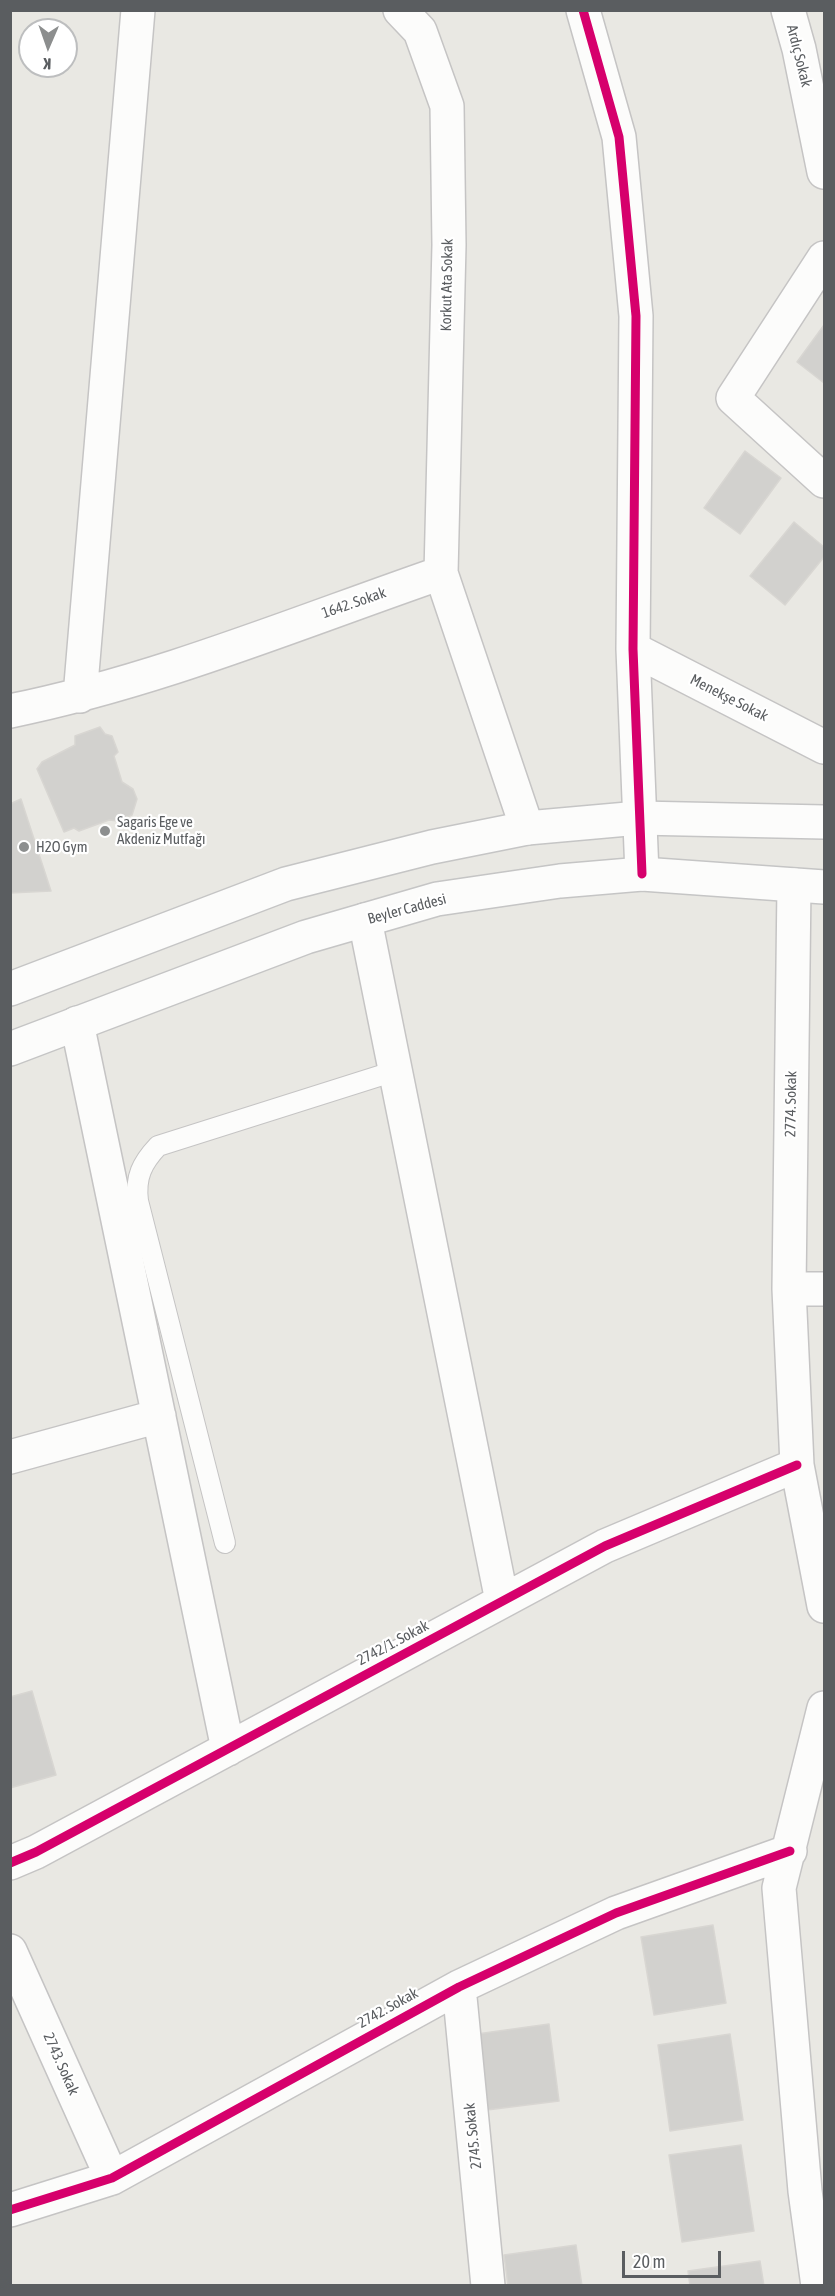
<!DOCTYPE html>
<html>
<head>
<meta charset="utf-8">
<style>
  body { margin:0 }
  #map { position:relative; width:835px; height:2296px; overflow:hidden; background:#e9e8e3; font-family:"Asap Condensed",sans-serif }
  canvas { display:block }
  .frame { position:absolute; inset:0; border:12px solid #5a5d60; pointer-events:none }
  .north { position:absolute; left:18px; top:18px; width:60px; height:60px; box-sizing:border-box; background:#fff; border:2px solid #bdbebf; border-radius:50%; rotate:182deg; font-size:16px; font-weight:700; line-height:24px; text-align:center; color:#5a5d60 }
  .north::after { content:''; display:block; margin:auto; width:21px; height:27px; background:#8c8e8e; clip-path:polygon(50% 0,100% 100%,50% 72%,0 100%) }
  .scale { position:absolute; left:622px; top:2251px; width:99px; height:27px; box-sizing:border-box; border:3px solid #5a5d60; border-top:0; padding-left:8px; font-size:18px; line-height:21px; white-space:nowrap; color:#5a5d60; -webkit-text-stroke:4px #fff; paint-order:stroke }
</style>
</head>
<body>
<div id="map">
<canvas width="835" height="2296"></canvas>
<div class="frame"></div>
<div class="north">K</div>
<div class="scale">20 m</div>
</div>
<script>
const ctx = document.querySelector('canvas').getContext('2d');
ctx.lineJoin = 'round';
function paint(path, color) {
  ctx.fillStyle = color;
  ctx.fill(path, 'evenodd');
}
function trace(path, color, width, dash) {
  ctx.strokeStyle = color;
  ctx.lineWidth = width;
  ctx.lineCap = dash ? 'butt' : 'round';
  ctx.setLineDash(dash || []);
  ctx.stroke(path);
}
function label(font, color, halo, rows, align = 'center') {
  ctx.font = font + ' "Asap Condensed",sans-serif';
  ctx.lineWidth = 4.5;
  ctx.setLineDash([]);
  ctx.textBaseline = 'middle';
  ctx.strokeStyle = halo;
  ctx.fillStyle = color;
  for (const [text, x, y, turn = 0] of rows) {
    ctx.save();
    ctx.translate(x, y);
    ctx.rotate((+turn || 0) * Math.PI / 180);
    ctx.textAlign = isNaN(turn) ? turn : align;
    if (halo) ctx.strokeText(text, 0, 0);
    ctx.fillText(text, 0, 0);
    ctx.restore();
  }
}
const building = new Path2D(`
  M 824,325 L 824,383 L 797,362 Z
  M 745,451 L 781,478 L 740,534 L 704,508 Z
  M 794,522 L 824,547 L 824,557 L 785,605 L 750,576 Z
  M 100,727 L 105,734 L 112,736 L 118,752 L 114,756 L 122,782 L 133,789 L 137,799 L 132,815 L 118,821 L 109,820 L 79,831 L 74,828 L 64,832 L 37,769 L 42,762 L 75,745 L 75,736 Z
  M 21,799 L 51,891 L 10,893 L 10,804 Z
  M 32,1691 L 56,1775 L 10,1788 L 10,1697 Z
  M 713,1925 L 726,2003 L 654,2015 L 641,1937 Z
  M 549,2024 L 559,2101 L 487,2110 L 477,2034 Z
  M 730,2034 L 743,2120 L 670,2131 L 658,2045 Z
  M 741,2145 L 754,2231 L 682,2242 L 669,2155 Z
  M 576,2245 L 582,2286 L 508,2286 L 504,2255 Z
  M 760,2261 L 764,2286 L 690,2286 L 688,2271 Z`);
const service = new Path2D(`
  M 225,1543 L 138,1201 C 135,1177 142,1163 158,1146 L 395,1071`);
const minor = new Path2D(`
  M 400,10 L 420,31 L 447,106 L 449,245 L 441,573
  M 583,10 L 619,137 L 636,316 L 633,649 L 642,874
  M 788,10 L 799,49 L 824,172
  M 824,258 L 733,398 L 824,481
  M 633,649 L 824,747
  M 80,696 L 138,10
  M 10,711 C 158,681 299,622 441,573 L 527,828
  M 794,885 L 789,1289 L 797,1465 L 824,1606
  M 365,920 L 502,1601
  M 77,1023 L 228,1749
  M 789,1289 L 824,1289
  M 10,1457 L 159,1416
  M 10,1863 L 36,1852 L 605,1546 L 797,1465
  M 10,1951 L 112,2178
  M 459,1987 L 488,2286
  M 10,2210 L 112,2178 L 459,1987 L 616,1913 L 790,1851
  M 818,2286 L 805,2191 L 779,1888 L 824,1708`);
const secondary = new Path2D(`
  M 10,989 L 286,884 L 432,847 L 527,828 L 639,818 L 824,822
  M 10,1049 L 306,937 L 437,899 L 560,881 L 642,874 L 824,887`);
const cycleway = new Path2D(`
  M 583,10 L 619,137 L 636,316 L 633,649 L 642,874
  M 10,1863 L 36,1852 L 605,1546 L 797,1465
  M 10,2210 L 112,2178 L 459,1987 L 616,1913 L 790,1851`);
const markers = [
  [105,831,6,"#8c8e8e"],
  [24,847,6,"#8c8e8e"]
];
const streetNames = [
  ["Ardıç Sokak",799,56,76],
  ["Korkut Ata Sokak",447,285,-89],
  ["1642. Sokak",354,603,-19],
  ["Menekşe Sokak",729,698,27],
  ["Beyler Caddesi",407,909,-15],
  ["2774. Sokak",791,1104,-89],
  ["2742/1. Sokak",393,1643,-28],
  ["2742. Sokak",388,2008,-29],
  ["2743. Sokak",61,2064,66],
  ["2745. Sokak",473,2136,-96]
];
const poiNames = [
  ["Sagaris Ege ve",117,822],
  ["Akdeniz Mutfağı",117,839],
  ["H2O Gym",36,847]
];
paint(building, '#d2d1ce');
trace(building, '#d8d6d2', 1.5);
trace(service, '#c5c4c4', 22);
trace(minor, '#c5c4c4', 36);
trace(secondary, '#c5c5c5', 36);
trace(service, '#fcfcfb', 20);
trace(minor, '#fcfcfb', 33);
trace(secondary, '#fcfcfb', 33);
trace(cycleway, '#d6006c', 9);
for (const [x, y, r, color] of markers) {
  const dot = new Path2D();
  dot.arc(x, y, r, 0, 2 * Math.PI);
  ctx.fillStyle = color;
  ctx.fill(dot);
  trace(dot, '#fff', 2);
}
label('15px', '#5a5d60', '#fff', streetNames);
label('15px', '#5a5d60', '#fff', poiNames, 'left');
</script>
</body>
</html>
